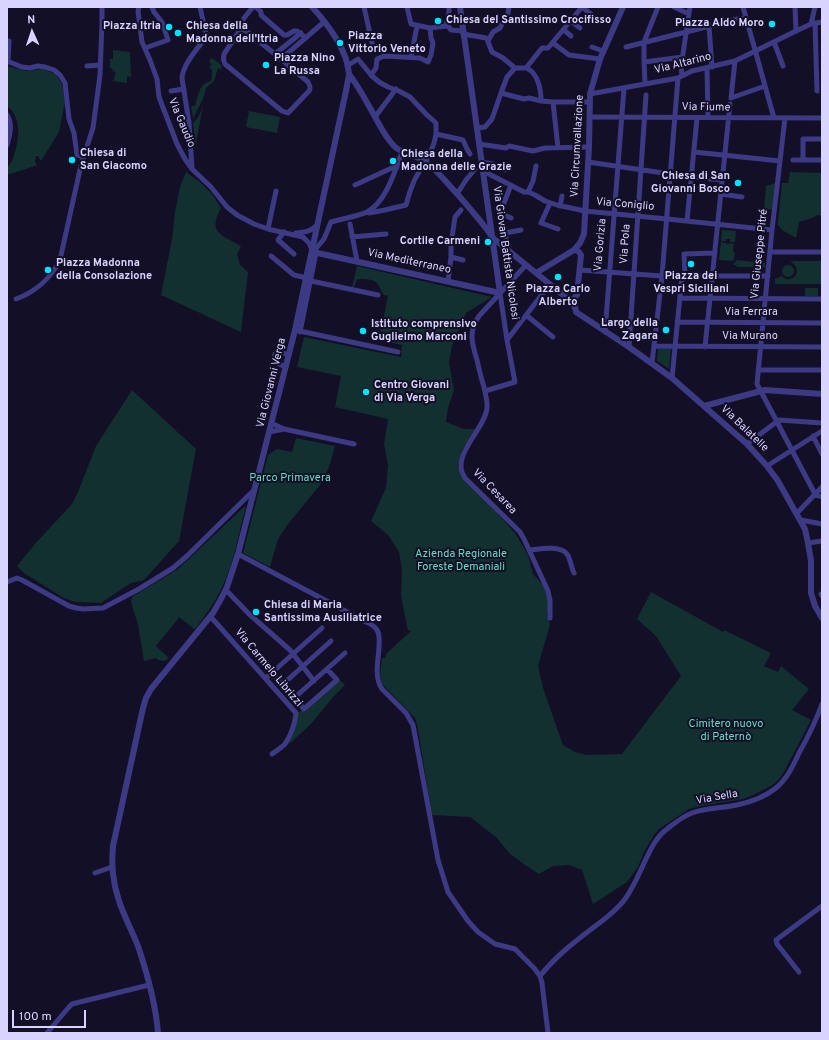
<!DOCTYPE html>
<html>
<head>
<meta charset="utf-8">
<style>
  body { margin:0 }
  #map { position:relative; width:829px; height:1040px; overflow:hidden; background:#130f26; font-family:Overpass,sans-serif }
  canvas { display:block }
  .frame { position:absolute; inset:0; border:8px solid #d9d4ff; pointer-events:none }
  .north { position:absolute; left:12px; top:12px; width:40px; height:40px; -webkit-text-stroke:3px #130f26; paint-order:stroke; rotate:357deg; font-size:11px; font-weight:700; line-height:16px; text-align:center; color:#d9d4ff }
  .north::after { content:''; display:block; margin:auto; width:14px; height:18px; background:#d9d4ff; clip-path:polygon(50% 0,100% 100%,50% 72%,0 100%) }
  .scale { position:absolute; left:12px; top:1010px; width:74px; height:18px; box-sizing:border-box; border:2px solid #d9d4ff; border-top:0; padding-left:5px; font-size:12px; line-height:14px; white-space:nowrap; color:#d9d4ff; -webkit-text-stroke:3px #130f26; paint-order:stroke }
</style>
</head>
<body>
<div id="map">
<canvas width="829" height="1040"></canvas>
<div class="frame"></div>
<div class="north">N</div>
<div class="scale">100 m</div>
</div>
<script>
const ctx = document.querySelector('canvas').getContext('2d');
ctx.lineJoin = 'round';
function paint(path, color) {
  ctx.fillStyle = color;
  ctx.fill(path, 'evenodd');
}
function trace(path, color, width, dash) {
  ctx.strokeStyle = color;
  ctx.lineWidth = width;
  ctx.lineCap = dash ? 'butt' : 'round';
  ctx.setLineDash(dash || []);
  ctx.stroke(path);
}
function label(font, color, halo, rows, align = 'center') {
  ctx.font = font + ' Overpass,sans-serif';
  ctx.lineWidth = 4;
  ctx.setLineDash([]);
  ctx.textBaseline = 'middle';
  ctx.strokeStyle = halo;
  ctx.fillStyle = color;
  for (const [text, x, y, turn = 0] of rows) {
    ctx.save();
    ctx.translate(x, y);
    ctx.rotate((+turn || 0) * Math.PI / 180);
    ctx.textAlign = isNaN(turn) ? turn : align;
    if (halo) ctx.strokeText(text, 0, 0);
    ctx.fillText(text, 0, 0);
    ctx.restore();
  }
}
const green = new Path2D(`
  M 113,50 L 130,52 L 131,77 L 127,76 L 127,83 L 113,81 L 116,72 L 112,71 L 113,69 L 110,68 L 110,59 L 113,59 Z
  M 211,58 L 215,60 L 222,66 L 221,70 L 218,68 L 214,81 L 206,88 L 203,99 L 193,118 L 191,106 L 195,106 C 198,96 199,83 211,81 L 212,77 L 212,70 L 209,68 L 212,64 L 209,62 Z
  M 7,66 L 27,71 L 44,69 L 56,75 L 62,84 L 65,102 L 59,132 L 41,161 L 39,158 L 39,156 L 36,156 L 35,162 L 37,165 L 35,166 L 7,175 C 7,173 6,171 7,169 C 8,166 12,162 13,158 C 19,142 23,118 7,106 Z
  M 203,106 L 197,137 L 196,148 L 193,123 C 199,118 200,113 203,106 Z
  M 249,111 L 280,117 L 277,133 L 246,127 Z
  M 186,172 L 201,183 L 212,194 L 221,208 C 207,233 222,235 241,246 L 237,254 L 240,265 L 248,272 L 241,332 L 161,295 L 172,239 L 175,212 L 180,187 Z
  M 790,172 L 822,173 L 822,216 L 818,215 L 812,218 L 799,222 L 796,238 L 782,230 L 778,225 L 778,222 L 782,183 L 788,183 Z
  M 775,183 L 772,209 L 764,210 L 766,186 Z
  M 722,230 L 736,231 L 735,242 L 730,242 L 730,239 L 726,239 L 726,241 L 721,241 Z
  M 721,242 L 726,243 L 728,245 L 730,243 L 734,244 L 733,252 L 735,253 L 734,259 L 733,261 L 719,260 Z
  M 737,260 L 765,263 L 765,267 L 737,267 L 736,265 L 733,265 Z
  M 791,261 L 822,261 L 822,284 L 775,284 L 775,279 L 782,276 C 786,281 792,280 796,275 C 798,270 796,265 791,262 Z
  M782 271a6 6 0 1 1 12 0a6 6 0 1 1-12 0Z
  M 357,266 L 492,297 L 466,313 L 452,346 L 449,363 L 454,390 L 448,408 L 446,422 L 464,429 L 476,429 L 462,450 L 458,464 L 460,475 L 489,504 L 515,533 L 528,555 L 533,574 L 543,585 L 548,598 L 549,607 L 547,615 L 550,625 L 538,666 L 543,688 L 563,745 L 575,752 L 587,755 L 622,754 L 681,676 L 656,636 L 637,619 L 651,592 L 723,632 L 724,630 L 771,653 L 764,666 L 778,672 L 781,666 L 809,689 L 792,710 L 811,720 L 785,770 L 780,778 L 774,784 L 767,788 L 753,795 L 743,799 L 701,806 L 689,809 L 659,829 L 654,835 L 644,852 L 638,867 L 627,882 L 593,904 L 582,870 L 569,865 L 553,866 L 539,874 L 525,865 L 509,853 L 497,838 L 470,817 L 432,815 L 417,724 L 415,718 L 382,684 L 380,674 L 382,658 L 385,658 L 387,653 L 412,630 L 408,631 L 401,596 L 402,569 L 399,552 L 388,535 L 371,521 L 386,488 L 388,465 L 384,444 L 388,419 L 335,407 L 341,376 L 297,367 L 304,337 L 401,357 L 402,345 L 379,340 L 388,296 L 384,295 C 377,285 380,281 366,279 C 362,279 360,278 357,280 L 354,287 L 352,287 Z
  M 805,288 L 818,288 L 818,296 L 805,296 Z
  M 658,349 L 671,349 L 669,369 L 657,361 L 657,358 Z
  M 132,390 L 196,449 L 179,541 L 144,580 L 131,583 L 101,603 L 75,602 L 62,597 L 24,573 L 17,566 L 34,545 L 72,504 L 78,492 L 96,446 Z
  M 296,438 L 335,446 L 329,467 L 320,485 L 288,524 L 278,539 L 270,567 L 243,553 L 268,455 L 277,449 L 292,452 Z
  M 244,507 L 246,508 L 245,510 C 239,532 235,557 226,578 C 219,597 207,613 196,628 L 194,629 L 179,617 L 177,620 L 156,646 L 169,658 L 165,661 L 158,660 L 156,658 L 144,661 L 138,625 L 131,602 L 132,597 L 178,569 Z
  M 340,680 L 345,685 L 334,696 L 310,725 L 288,745 L 295,728 L 298,713 L 302,710 L 305,712 Z`);
const minor = new Path2D(`
  M 139,7 L 138,11 L 142,42 L 150,60 L 157,79 L 159,97 L 177,144 L 185,159 L 192,169 L 211,187 L 227,207 L 237,215 L 254,224 L 268,229 L 303,237 L 309,243 L 313,252 L 324,239 L 331,222 C 341,219 359,216 367,212 C 386,202 395,171 402,152
  M 364,7 L 373,47
  M 407,7 L 411,24 L 430,28 L 446,26 L 449,27 L 451,30 L 463,31
  M 582,7 L 592,15
  M 674,7 L 689,14
  M 743,7 L 774,118
  M 795,7 L 796,31
  M 571,21 L 580,28
  M 815,23 L 817,91
  M 811,24 L 815,7
  M 446,26 L 449,11 L 449,7
  M 709,26 L 712,67
  M 240,30 L 245,30 L 281,59 L 308,82 C 310,86 311,88 309,91 L 288,113 L 282,111 L 225,64 C 223,60 223,58 224,54 Z
  M 242,30 L 242,22 L 244,18 L 253,7 L 256,7 L 261,12 L 261,15 L 284,35 L 287,35 L 294,31 L 297,31 L 306,38
  M 564,30 L 571,36
  M 463,34 L 486,38 L 487,39 L 492,52 L 503,58 L 515,68
  M 488,41 L 493,32 L 500,28 L 508,13 L 509,7
  M 774,42 L 783,66
  M 553,43 L 569,55 L 600,59
  M 592,47 L 603,51
  M 626,47 L 746,17
  M 145,48 L 168,40 L 162,22 L 154,12 L 152,7
  M 275,54 L 301,33
  M 411,57 L 417,26
  M 281,59 L 324,22
  M 7,61 L 22,67 L 30,68 L 38,66 L 45,67 L 54,70 L 60,75 L 65,83 L 69,119 L 74,133 L 77,155 L 83,157
  M 735,61 L 731,98 L 765,86
  M 8,62 L 9,41
  M 644,62 L 683,57
  M 87,66 L 100,65
  M 347,66 L 358,59 L 371,75 L 379,82 L 388,87 L 399,91 L 410,97 L 426,114 L 436,123 L 436,134 L 463,140 L 467,149 L 470,154
  M 515,68 L 526,68 L 542,48 L 548,48 L 582,7
  M 526,68 C 538,72 541,90 541,101
  M 707,68 L 708,118
  M 371,75 L 376,68 L 377,59 L 384,56 L 420,58 L 428,62 L 431,55 L 433,43 L 431,38 L 430,28
  M 682,76 L 681,67 L 690,7
  M 645,83 L 644,62 L 644,42 L 658,7
  M 171,91 L 184,89
  M 501,93 L 524,99 L 529,98 L 541,101 L 553,102 L 590,102
  M 590,94 L 678,78 L 692,71 L 735,61 L 796,31 L 811,24 L 822,22
  M 553,102 L 558,148
  M 7,115 C 13,124 10,135 7,145
  M 375,117 L 396,89
  M 590,117 L 822,118
  M 785,118 L 772,230 L 757,384 L 815,494 L 822,497
  M 477,128 L 485,127 L 492,119 L 501,93 L 507,77 L 515,68
  M 479,144 L 506,148 L 509,146 L 533,151 L 545,148 L 589,147
  M 694,152 L 780,161
  M 793,160 L 822,160
  M 803,160 L 803,139 L 822,139
  M 481,162 L 493,164 L 505,170
  M 588,162 L 691,177 L 722,180
  M 192,168 L 189,123 L 182,78 C 183,64 198,48 206,37 L 206,34 L 200,7
  M 483,171 L 524,192 L 528,192 L 535,195 L 545,201 L 557,205 L 585,211 L 667,219 L 772,230
  M 355,185 L 394,167 L 397,167
  M 528,192 L 533,181 L 536,166
  M 457,194 L 466,180 L 476,168
  M 721,194 L 742,197
  M 550,203 L 541,223 L 558,229
  M 560,206 L 562,196
  M 369,213 L 385,210 L 406,205 C 408,197 411,188 414,181 C 422,165 434,151 436,134
  M 511,218 L 500,213 L 511,185
  M 687,221 L 697,118
  M 350,224 L 357,261
  M 268,229 L 276,191
  M 284,232 L 278,240 L 294,254
  M 296,233 C 304,232 311,232 317,225
  M 352,237 L 386,234
  M 508,250 L 505,233 L 521,230
  M 770,252 L 822,252
  M 271,256 L 294,275 L 307,278
  M 451,257 L 463,260
  M 526,265 L 479,316 C 468,331 472,344 477,360 C 479,369 481,378 484,387 C 485,394 488,401 487,408 C 485,430 449,456 465,478 L 520,532 L 524,539 L 548,591 L 550,600 L 550,618
  M 580,270 L 662,276 L 768,276
  M 685,276 L 684,254 L 715,253
  M 311,281 L 378,295
  M 448,281 L 451,257 L 451,244 L 455,217 L 461,210
  M 680,298 L 822,299
  M 16,299 C 35,292 51,278 60,260 L 81,165 L 93,128 L 100,75 L 102,23 L 102,7
  M 526,315 L 553,337
  M 677,322 L 822,323
  M 295,330 L 398,352
  M 300,332 L 316,253
  M 605,332 L 624,88
  M 507,340 L 550,284
  M 654,346 L 822,347
  M 629,347 L 646,95
  M 705,347 L 730,104
  M 652,363 L 662,276 L 678,78
  M 286,367 C 279,364 272,362 275,354 L 280,352 L 289,355
  M 758,370 L 822,370
  M 672,378 L 682,276
  M 485,391 L 515,382 L 507,340 L 500,293
  M 271,423 L 284,429 L 354,444
  M 269,432 L 284,429
  M 813,436 L 822,454
  M 747,444 L 779,420 L 822,423
  M 767,466 L 822,431
  M 797,513 L 822,487
  M 801,520 L 822,524
  M 808,543 L 822,541
  M 530,550 C 540,549 560,545 567,554 C 571,560 571,567 574,573
  M 238,554 L 366,622 C 371,624 376,627 378,632 C 380,637 379,643 379,648 C 378,662 374,677 382,689 L 406,713 L 413,725 L 438,860 L 448,892 L 468,921 L 478,932 L 495,944 L 515,949 L 534,968 L 540,976 L 542,983 L 548,1033
  M 7,582 L 17,578 L 22,580 L 69,606 L 76,608 L 83,609 L 103,608 L 139,589 L 173,568 L 187,556 L 254,490
  M 226,590 L 249,614 L 290,650 L 314,681
  M 821,594 L 822,596
  M 210,616 L 296,713 C 295,723 291,735 285,744 C 281,748 276,751 272,754
  M 272,673 L 304,709 L 337,680 L 327,669
  M 266,678 L 322,628
  M 282,685 L 331,641
  M 294,698 L 345,653
  M 95,873 L 112,867
  M 799,972 L 777,944 L 776,940 L 822,906
  M 540,976 C 556,956 573,943 594,927 C 605,919 617,910 625,899 C 633,888 639,874 645,861 C 651,849 656,837 667,829 C 675,823 683,816 692,813 C 706,808 723,808 737,805 C 751,802 765,797 776,788 C 787,779 793,766 799,753 C 808,737 816,721 822,704
  M 47,1033 L 69,1007 L 72,1004 L 149,985`);
const tertiary = new Path2D(`
  M 349,74 C 359,87 366,101 374,115 C 380,126 385,137 394,146 C 403,155 416,155 426,162 C 435,169 443,178 450,186 C 465,203 480,219 493,238 L 568,299 L 575,307 L 576,312 L 629,347 L 672,378 L 747,444 L 767,466 L 778,481 L 805,529 L 808,543 L 811,561 L 811,593 L 815,606 L 822,618
  M 574,250 L 580,243 L 584,234 L 589,147 L 590,94 L 600,59 L 623,7
  M 313,252 L 500,293 L 460,7
  M 536,273 L 574,250 C 577,250 580,252 581,255 L 577,295 L 572,300 L 568,299
  M 704,406 L 765,390 L 822,394
  M 158,1033 C 156,1005 147,973 138,946 C 132,931 124,916 119,901 C 113,883 111,864 113,846 L 143,708 L 146,698 L 151,689 L 213,613 L 221,599 L 227,587 L 238,554 L 295,330 L 347,86 C 347,82 349,78 349,74 C 348,51 327,23 312,7`);
const markers = [
  [438,21,4,"#00e5ff"],
  [772,24,4,"#00e5ff"],
  [169,27,4,"#00e5ff"],
  [178,33,4,"#00e5ff"],
  [340,43,4,"#00e5ff"],
  [266,65,4,"#00e5ff"],
  [72,160,4,"#00e5ff"],
  [393,161,4,"#00e5ff"],
  [738,183,4,"#00e5ff"],
  [488,242,4,"#00e5ff"],
  [691,264,4,"#00e5ff"],
  [48,270,4,"#00e5ff"],
  [558,277,4,"#00e5ff"],
  [666,330,4,"#00e5ff"],
  [363,331,4,"#00e5ff"],
  [366,392,4,"#00e5ff"],
  [256,612,4,"#00e5ff"]
];
const poiNames = [
  ["Chiesa del Santissimo Crocifisso",446,21],
  ["Piazza Aldo Moro",764,24,"right"],
  ["Piazza Itria",161,27,"right"],
  ["Chiesa della",186,27],
  ["Madonna dell'Itria",186,40],
  ["Piazza",348,37],
  ["Vittorio Veneto",348,50],
  ["Piazza Nino",274,59],
  ["La Russa",274,72],
  ["Chiesa di",80,154],
  ["San Giacomo",80,167],
  ["Chiesa della",401,155],
  ["Madonna delle Grazie",401,168],
  ["Chiesa di San",730,177,"right"],
  ["Giovanni Bosco",730,190,"right"],
  ["Cortile Carmeni",480,242,"right"],
  ["Piazza Madonna",56,264],
  ["della Consolazione",56,277],
  ["Piazza dei",691,277,"center"],
  ["Vespri Siciliani",691,290,"center"],
  ["Piazza Carlo",558,290,"center"],
  ["Alberto",558,303,"center"],
  ["Largo della",658,324,"right"],
  ["Zagara",658,337,"right"],
  ["Istituto comprensivo",371,325],
  ["Guglielmo Marconi",371,338],
  ["Centro Giovani",374,386],
  ["di Via Verga",374,399],
  ["Chiesa di Maria",264,606],
  ["Santissima Ausiliatrice",264,619]
];
const streetNames = [
  ["Via Altarino",683,64,-14],
  ["Via Fiume",706,108,1],
  ["Via Gaudio",181,123,67],
  ["Via Circumvallazione",578,146,-87],
  ["Via Coniglio",625,205,5],
  ["Via Pola",626,244,-86],
  ["Via Gorizia",601,245,-85],
  ["Via Giovan Battista Nicolosi",505,253,82],
  ["Via Giuseppe Pitré",760,254,-84],
  ["Via Mediterraneo",409,262,12],
  ["Via Ferrara",751,313],
  ["Via Murano",750,337],
  ["Via Giovanni Verga",272,383,-76],
  ["Via Balatelle",744,429,44],
  ["Via Cesarea",494,492,46],
  ["Via Carmelo Librizzi",268,668,50],
  ["Via Sella",717,798,-10]
];
const parkNames = [
  ["Parco Primavera",290,479],
  ["Azienda Regionale",461,555],
  ["Foreste Demaniali",461,568],
  ["Cimitero nuovo",726,725],
  ["di Paternò",726,738]
];
paint(green, '#12302f');
trace(minor, '#3d3a85', 5);
trace(tertiary, '#3d3a85', 6);
for (const [x, y, r, color] of markers) {
  const dot = new Path2D();
  dot.arc(x, y, r, 0, 2 * Math.PI);
  ctx.fillStyle = color;
  ctx.fill(dot);
  trace(dot, '#130f26', 1.5);
}
label('bold 11px', '#d9d4ff', '#130f26', poiNames, 'left');
label('11px', '#d9d4ff', '#130f26', streetNames);
label('11px', '#5fe0c0', '#130f26', parkNames);
</script>
</body>
</html>
